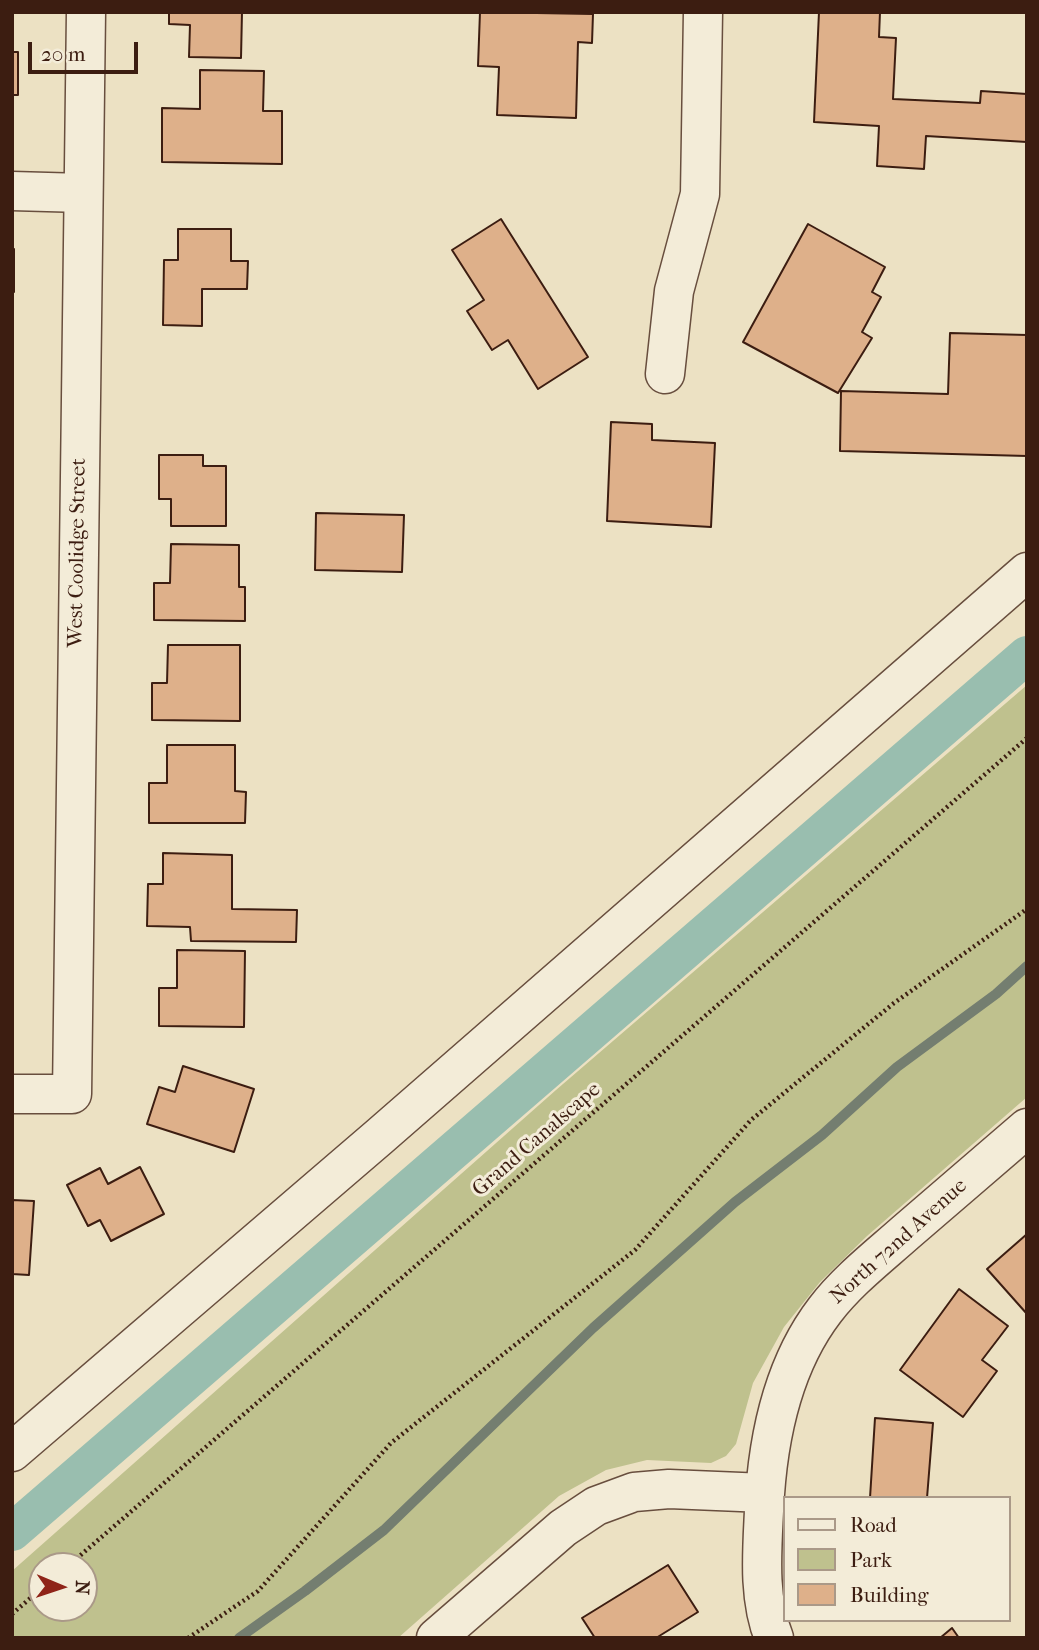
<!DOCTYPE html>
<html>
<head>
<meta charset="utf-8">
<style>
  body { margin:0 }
  #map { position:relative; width:1039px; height:1650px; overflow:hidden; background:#ece1c3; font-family:"IM FELL French Canon",serif }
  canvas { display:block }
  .frame { position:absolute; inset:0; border:14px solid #3c1d11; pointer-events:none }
  .legend { position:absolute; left:783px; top:1496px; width:228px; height:126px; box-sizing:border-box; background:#f3ecd8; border:2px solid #a98; margin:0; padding:9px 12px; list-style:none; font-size:21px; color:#3c1d11 }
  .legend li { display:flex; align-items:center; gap:14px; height:35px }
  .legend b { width:35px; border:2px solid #a98 }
  .north { position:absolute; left:28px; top:1552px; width:70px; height:70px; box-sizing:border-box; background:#f3ecd8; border:2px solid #a98; border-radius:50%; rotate:92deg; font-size:19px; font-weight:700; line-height:28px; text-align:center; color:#3c1d11 }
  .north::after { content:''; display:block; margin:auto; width:24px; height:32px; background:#8f2418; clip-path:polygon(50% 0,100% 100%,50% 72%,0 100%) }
  .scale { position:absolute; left:28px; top:42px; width:110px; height:32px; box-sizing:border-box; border:4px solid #3c1d11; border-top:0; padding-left:9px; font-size:21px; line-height:24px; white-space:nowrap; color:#3c1d11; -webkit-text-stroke:5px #f3ecd8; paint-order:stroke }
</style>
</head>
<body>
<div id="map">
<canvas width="1039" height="1650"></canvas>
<div class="frame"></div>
<ul class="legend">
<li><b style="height:9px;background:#f3ecd8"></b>Road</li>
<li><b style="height:19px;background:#bfc18e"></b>Park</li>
<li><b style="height:19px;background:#deb08a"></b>Building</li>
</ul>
<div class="north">N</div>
<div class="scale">20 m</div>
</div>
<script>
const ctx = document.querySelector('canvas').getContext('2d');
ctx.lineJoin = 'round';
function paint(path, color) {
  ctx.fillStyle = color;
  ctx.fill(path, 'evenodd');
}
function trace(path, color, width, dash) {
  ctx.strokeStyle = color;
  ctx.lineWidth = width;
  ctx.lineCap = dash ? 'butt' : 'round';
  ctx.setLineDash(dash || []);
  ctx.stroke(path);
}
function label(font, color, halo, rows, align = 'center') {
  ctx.font = font + ' "IM FELL French Canon",serif';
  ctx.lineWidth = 6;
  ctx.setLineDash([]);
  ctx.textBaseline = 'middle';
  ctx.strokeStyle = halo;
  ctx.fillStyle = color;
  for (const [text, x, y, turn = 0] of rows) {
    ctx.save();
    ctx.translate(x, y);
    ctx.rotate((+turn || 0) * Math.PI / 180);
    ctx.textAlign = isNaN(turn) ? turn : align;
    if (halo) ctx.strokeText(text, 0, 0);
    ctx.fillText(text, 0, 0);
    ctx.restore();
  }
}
const green = new Path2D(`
  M 1027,685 L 1027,1097 L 867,1236 L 820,1282 L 784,1327 L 753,1383 L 736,1444 L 726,1456 L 711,1463 L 647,1460 L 606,1470 L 559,1496 L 398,1638 L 12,1638 L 12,1571 L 556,1090 ZM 42,1566 L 84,1566 L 84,1608 L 42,1608 Z`);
const stream = new Path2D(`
  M 239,1638 L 305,1591 L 384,1530 L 593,1328 L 735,1202 L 822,1135 L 897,1067 L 996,994 L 1027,966`);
const canal = new Path2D(`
  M 12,1532 L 1027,655`);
const building = new Path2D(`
  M 169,12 L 242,12 L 241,58 L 189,57 L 190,25 L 169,24 Z
  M 480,12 L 593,14 L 592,43 L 578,42 L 576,118 L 497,115 L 499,67 L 478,66 Z
  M 819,12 L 880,12 L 879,37 L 896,38 L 893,99 L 980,103 L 981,91 L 1027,94 L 1027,142 L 926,136 L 924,169 L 877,166 L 879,126 L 814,122 Z
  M 12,52 L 18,52 L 18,95 L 12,95 Z
  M 200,70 L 264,71 L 263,111 L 282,111 L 282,164 L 162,162 L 162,108 L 200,109 Z
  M 501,219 L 588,357 L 538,389 L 508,340 L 492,350 L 467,311 L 484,300 L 452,250 Z
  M 808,224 L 885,267 L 872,292 L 881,297 L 862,332 L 872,338 L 838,393 L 743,342 Z
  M 178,229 L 231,229 L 231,261 L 248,261 L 247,289 L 202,289 L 202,326 L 163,325 L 164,260 L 178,260 Z
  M 12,249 L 14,249 L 14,292 L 12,292 Z
  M 950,333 L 1027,335 L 1027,456 L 840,451 L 841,391 L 948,394 Z
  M 611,422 L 652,424 L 652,440 L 715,443 L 711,527 L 607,521 Z
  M 159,455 L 203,455 L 203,466 L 226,466 L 226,526 L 171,526 L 171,499 L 159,499 Z
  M 316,513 L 404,515 L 402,572 L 315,570 Z
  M 171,544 L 239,545 L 239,587 L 245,587 L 245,621 L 154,620 L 154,583 L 170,583 Z
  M 168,645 L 240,645 L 240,721 L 152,720 L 152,683 L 167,683 Z
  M 167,745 L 235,745 L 235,791 L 246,792 L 245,823 L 149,823 L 149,783 L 167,783 Z
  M 163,853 L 232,855 L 232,909 L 297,910 L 296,942 L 191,941 L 190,927 L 147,926 L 148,884 L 163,884 Z
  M 177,950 L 245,951 L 244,1027 L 159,1026 L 159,988 L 177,988 Z
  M 183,1066 L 254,1089 L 234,1152 L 147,1124 L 159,1087 L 175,1092 Z
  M 140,1167 L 164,1214 L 111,1241 L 100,1220 L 88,1226 L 67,1185 L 100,1168 L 108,1184 Z
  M 12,1200 L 34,1201 L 29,1275 L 12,1274 Z
  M 1027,1234 L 1027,1314 L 987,1269 Z
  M 959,1289 L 1008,1326 L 982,1360 L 997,1371 L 963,1417 L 900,1370 Z
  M 875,1418 L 933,1423 L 927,1498 L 870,1498 Z
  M 668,1565 L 698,1612 L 656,1638 L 595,1638 L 582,1618 Z
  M 952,1628 L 959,1638 L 940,1638 Z`);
const path = new Path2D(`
  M 68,1566 L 1027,738
  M 12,1614 L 42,1588
  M 188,1638 L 258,1591 L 391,1443 L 635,1250 L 751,1120 L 894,1003 L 1027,909`);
const minor = new Path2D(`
  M 12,191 L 83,193
  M 665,374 L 674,291 L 700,194 L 703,12
  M 12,1094 L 72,1094 L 86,12
  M 12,1452 L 379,1137 L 1027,572
  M 436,1638 L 563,1528 L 596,1506 L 634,1492 L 669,1489 L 765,1493
  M 774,1638 C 758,1599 762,1552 764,1511 C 767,1442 782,1366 825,1310 C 847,1281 878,1257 905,1233 C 946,1198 986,1163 1027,1128`);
const streetNames = [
  ["West Coolidge Street",78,553,-89],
  ["Grand Canalscape",537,1140,-41],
  ["North 72nd Avenue",899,1242,-42]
];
paint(green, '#bfc18e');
trace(stream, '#747e70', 10);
trace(canal, '#99beaf', 38);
paint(building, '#deb08a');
trace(building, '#3c1d11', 2);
trace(minor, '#684e3e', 41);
trace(path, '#3c1d11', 4.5, [2, 3.5]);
trace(minor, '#f3ecd8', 38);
label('21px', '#3c1d11', '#f3ecd8', streetNames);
</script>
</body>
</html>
